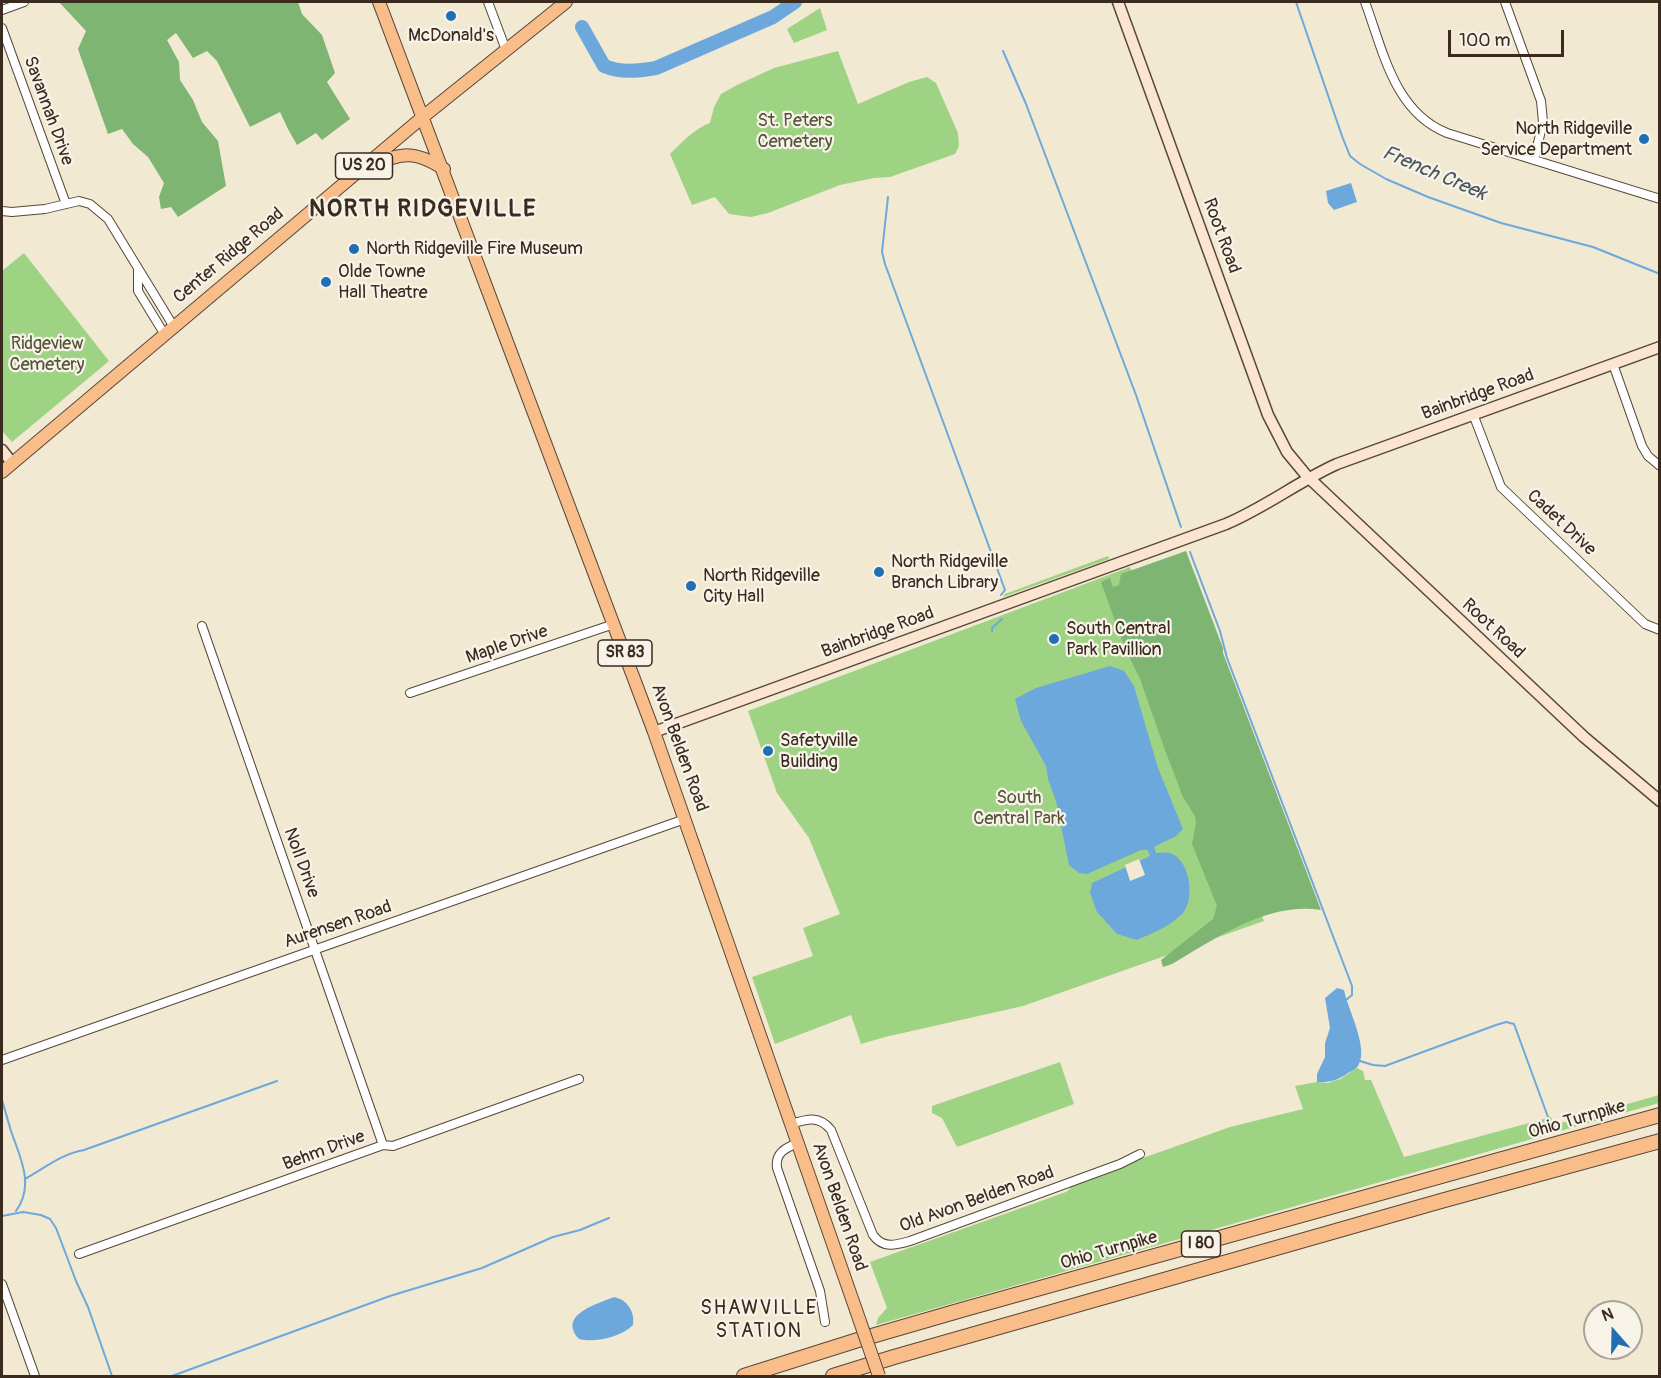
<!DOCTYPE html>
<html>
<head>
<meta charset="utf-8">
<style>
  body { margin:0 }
  #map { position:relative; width:1661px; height:1378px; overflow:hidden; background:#f2e9d2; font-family:Pangolin,sans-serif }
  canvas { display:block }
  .frame { position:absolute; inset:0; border:3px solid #3b2a1e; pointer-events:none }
  .north { position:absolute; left:1583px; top:1300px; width:60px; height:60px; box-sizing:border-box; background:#f7f3e8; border:2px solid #aca397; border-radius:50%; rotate:340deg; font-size:16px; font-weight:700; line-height:24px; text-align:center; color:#3b2a1e }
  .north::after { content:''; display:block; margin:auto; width:21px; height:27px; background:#1f6fb2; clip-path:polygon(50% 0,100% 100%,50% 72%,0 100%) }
  .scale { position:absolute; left:1448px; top:30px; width:116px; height:27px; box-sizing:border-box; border:3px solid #3b2a1e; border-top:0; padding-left:8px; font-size:18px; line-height:21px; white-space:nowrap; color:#3b2a1e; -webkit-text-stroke:4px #f7f3e8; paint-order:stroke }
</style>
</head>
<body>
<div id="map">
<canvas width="1661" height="1378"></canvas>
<div class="frame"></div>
<div class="north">N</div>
<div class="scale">100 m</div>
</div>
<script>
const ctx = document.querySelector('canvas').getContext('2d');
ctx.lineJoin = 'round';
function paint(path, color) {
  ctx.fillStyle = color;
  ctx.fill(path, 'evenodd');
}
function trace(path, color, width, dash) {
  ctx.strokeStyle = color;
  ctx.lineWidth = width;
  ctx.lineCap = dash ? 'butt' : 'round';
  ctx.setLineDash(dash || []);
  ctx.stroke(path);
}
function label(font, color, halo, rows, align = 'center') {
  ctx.font = font + ' Pangolin,sans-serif';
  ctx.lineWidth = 4.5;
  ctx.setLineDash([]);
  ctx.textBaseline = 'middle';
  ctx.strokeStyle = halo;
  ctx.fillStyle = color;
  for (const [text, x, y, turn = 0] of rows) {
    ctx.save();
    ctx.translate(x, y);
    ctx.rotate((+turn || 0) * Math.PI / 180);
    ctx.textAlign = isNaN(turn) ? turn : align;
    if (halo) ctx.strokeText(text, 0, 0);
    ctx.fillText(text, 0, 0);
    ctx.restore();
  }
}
const green = new Path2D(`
  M 820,8 L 827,30 L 794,43 L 787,29 Z
  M 838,51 L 858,104 L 909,82 L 927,77 L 936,83 L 958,133 L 959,146 L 955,154 L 890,177 L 874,178 L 840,185 L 768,213 L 751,217 L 729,214 L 715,197 L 692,205 L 670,154 C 682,142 694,129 710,123 L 714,107 L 721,94 L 737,85 L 774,68 Z
  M 24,253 L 109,361 L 12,442 L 2,431 L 2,271 Z
  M 1108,556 L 1109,559 L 1003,597 L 1005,594 Z
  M 1130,567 L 1264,921 L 1023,1006 L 885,1037 L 861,1044 L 851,1015 L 775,1044 L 752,977 L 813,956 L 803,928 L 840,914 L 809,838 L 777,793 L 748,711 Z
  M 1060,1062 L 1074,1104 L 957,1147 L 942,1118 L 932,1113 L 932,1106 Z
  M 1357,1068 L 1363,1071 L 1365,1080 L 1371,1080 L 1404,1157 L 1551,1117 L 1554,1125 L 1659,1095 L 1659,1103 L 876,1325 L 878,1318 L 887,1308 L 870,1262 L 1066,1192 L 1070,1189 L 1070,1184 L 1230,1127 L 1303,1109 L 1295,1086 L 1317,1082 L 1328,1083 L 1340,1079 Z`);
const forest = new Path2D(`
  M 59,2 L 298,2 L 302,14 L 322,35 L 335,73 L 327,82 L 350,119 L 322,140 L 316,133 L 297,145 L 289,131 L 280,112 L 250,127 L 217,61 L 207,51 L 193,58 L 176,33 L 167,40 L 179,62 L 180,80 L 193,100 L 202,122 L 218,141 L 226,186 L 178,217 L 171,207 L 161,209 L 159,197 L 164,183 L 148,157 L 133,144 L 122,129 L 108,134 L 78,49 L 86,31 Z
  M 1186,551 L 1223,648 L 1223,653 L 1321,910 C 1267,902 1217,938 1172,964 L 1163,967 L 1161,960 L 1213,919 L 1217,906 L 1192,844 L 1196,823 L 1195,816 L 1183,797 L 1165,750 L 1140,679 L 1124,646 L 1101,582 L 1110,578 L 1113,587 L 1119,585 L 1121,574 Z`);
const water = new Path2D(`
  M 1351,183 L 1357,202 L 1334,210 L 1328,203 L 1326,191 Z
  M 1110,666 L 1124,671 L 1134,686 L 1158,768 L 1183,829 L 1176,836 L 1154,847 L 1156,853 C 1161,853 1166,852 1170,853 C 1190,859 1196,900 1182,914 C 1170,926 1153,933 1137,940 L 1117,934 L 1097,912 L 1090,893 L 1092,883 L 1148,857 L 1150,855 L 1147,850 L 1141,850 L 1087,874 L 1079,873 L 1069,865 L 1056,801 L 1048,779 L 1046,766 L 1021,721 L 1015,699 L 1036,688 Z
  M 1337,988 L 1344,990 C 1348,1010 1368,1046 1359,1064 C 1357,1069 1352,1071 1348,1073 C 1338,1080 1330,1083 1317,1082 L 1317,1074 L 1325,1057 L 1325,1043 L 1330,1028 L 1325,998 Z
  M 614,1297 C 628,1300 635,1312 633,1325 C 621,1337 595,1343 579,1339 C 557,1315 597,1304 614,1297 Z`);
const pier = new Path2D(`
  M 1139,859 L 1145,875 L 1130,881 L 1125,865 Z`);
const stream = new Path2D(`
  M 1296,2 L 1342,136 L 1350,156 L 1360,164 L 1386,179 L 1428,197 L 1501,223 L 1593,247 L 1660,274
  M 1003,51 L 1026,104 L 1136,395 L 1181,527
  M 888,197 L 882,252 L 885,264 L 1005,590 L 1001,595
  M 1190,552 L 1220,631 L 1227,658 L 1352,986 L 1352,995 L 1346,1000
  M 992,631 L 992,628 L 1002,619
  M 1360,1061 L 1373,1065 L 1385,1066 L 1496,1025 L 1506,1022 L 1514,1024 L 1552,1128
  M 2,1100 C 5,1110 8,1121 11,1131 C 20,1157 35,1185 16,1211
  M 25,1179 C 45,1168 61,1154 84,1150 L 277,1081
  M 2,1216 L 23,1212 L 41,1215 L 50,1219 L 56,1228 L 76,1281 L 88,1307 L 112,1376
  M 172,1376 L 390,1296 L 482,1268 L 553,1237 L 580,1230 L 609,1218`);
const river = new Path2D(`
  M 582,27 L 604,66 C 621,73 638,71 656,68 L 773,17 L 795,2`);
const street = new Path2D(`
  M 488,2 L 506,50
  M 1365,2 C 1383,50 1394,112 1447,133 L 1660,199
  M 1505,2 L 1541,101 L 1543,122 L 1534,160
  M 2,10 L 24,2
  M 2,28 L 66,204
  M 2,211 L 12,212 L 45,209 L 79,201 L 90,204 L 108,219 L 174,327
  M 138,270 L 138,291 L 165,335
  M 1613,364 L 1642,446 L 1648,456 L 1660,466
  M 1473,414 L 1501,487 L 1645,624 L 1660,630
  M 202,626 L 383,1145
  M 410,693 L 614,624
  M 2,1060 L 685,819
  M 791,1124 C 807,1119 819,1115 831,1130 L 873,1235 C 883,1249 896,1245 910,1241 L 1120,1164 L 1140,1154
  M 798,1143 C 785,1148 775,1153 777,1168 L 820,1291 L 825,1322
  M 79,1254 L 383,1145 L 393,1146 L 579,1079
  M 2,1284 L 35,1376`);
const secondary = new Path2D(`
  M 1118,2 L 1268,415 L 1287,452 L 1306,475
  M 2,450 L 12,463
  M 1308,477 L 1584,737 L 1660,801
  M 654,732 L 1226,524 C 1266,507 1299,481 1337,464 L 1660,347`);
const primary = new Path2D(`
  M 379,2 L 654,732 L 856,1310
  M 371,165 C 404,153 414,150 444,169
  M 2,472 L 424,116 L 566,2`);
const highway = new Path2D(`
  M 744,1376 L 858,1340 L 965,1309 L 1660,1115
  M 833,1376 L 894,1357 L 1441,1201 L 1660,1141`);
const primaryBridge = new Path2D(`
  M 856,1310 L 879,1376`);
const markers = [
  [451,16,6,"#1f6fb2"],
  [1644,139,6,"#1f6fb2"],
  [354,249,6,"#1f6fb2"],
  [326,282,6,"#1f6fb2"],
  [879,572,6,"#1f6fb2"],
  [691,586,6,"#1f6fb2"],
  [1054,639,6,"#1f6fb2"],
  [768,751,6,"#1f6fb2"]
];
const shields = [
  [364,166,57],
  [625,653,54],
  [1201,1244,39]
];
const shieldNames = [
  ["US 20",364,166],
  ["SR 83",625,653],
  ["I 80",1201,1244]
];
const poiNames = [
  ["McDonald's",451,36,"center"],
  ["North Ridgeville",1632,129,"right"],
  ["Service Department",1632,150,"right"],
  ["North Ridgeville Fire Museum",366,249],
  ["Olde Towne",338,272],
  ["Hall Theatre",338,293],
  ["North Ridgeville",891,562],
  ["Branch Library",891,583],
  ["North Ridgeville",703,576],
  ["City Hall",703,597],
  ["South Central",1066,629],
  ["Park Pavillion",1066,650],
  ["Safetyville",780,741],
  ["Building",780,762]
];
const streetNames = [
  ["Savannah Drive",48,111,70],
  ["Root Road",1221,236,70],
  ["Center Ridge Road",229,256,-40],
  ["Bainbridge Road",1478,395,-20],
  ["Cadet Drive",1561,523,43],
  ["Root Road",1493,629,43],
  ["Bainbridge Road",878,633,-20],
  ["Maple Drive",507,645,-19],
  ["Avon Belden Road",679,748,70],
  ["Noll Drive",301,863,70],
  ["Aurensen Road",338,925,-19],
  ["Ohio Turnpike",1577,1120,-16],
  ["Behm Drive",324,1151,-20],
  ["Old Avon Belden Road",977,1200,-20],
  ["Avon Belden Road",839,1207,71],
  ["Ohio Turnpike",1109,1251,-16]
];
const parkNames = [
  ["St. Peters",795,121],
  ["Cemetery",795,142],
  ["Ridgeview",47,344],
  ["Cemetery",47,365],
  ["South",1019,798],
  ["Central Park",1019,819]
];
const waterNames = [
  ["French Creek",1434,174,23]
];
const neighbourhoodNames = [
  ["SHAWVILLE",759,1309],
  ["STATION",759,1332]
];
const districtNames = [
  ["NORTH RIDGEVILLE",423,210]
];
paint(green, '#9ed384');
paint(forest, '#7eb572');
paint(water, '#6da8dd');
paint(pier, '#f2e9d2');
trace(stream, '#6da8dd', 2);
trace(river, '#6da8dd', 14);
trace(street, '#564739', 10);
trace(secondary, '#564739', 13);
trace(primary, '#564739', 14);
trace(highway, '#564739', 16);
trace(street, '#fff', 8);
trace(secondary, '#fce5d0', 10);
trace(primary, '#f8bd89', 12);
trace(highway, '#f8bd89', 14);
trace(primaryBridge, '#564739', 14, []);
trace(primaryBridge, '#f8bd89', 12);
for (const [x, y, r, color] of markers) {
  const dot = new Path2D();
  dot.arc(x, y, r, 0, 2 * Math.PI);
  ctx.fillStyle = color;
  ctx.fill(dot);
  trace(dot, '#f7f3e8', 2);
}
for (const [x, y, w] of shields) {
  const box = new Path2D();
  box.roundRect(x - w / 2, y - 13, w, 26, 4.5);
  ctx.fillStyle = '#f7f3e8';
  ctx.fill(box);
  trace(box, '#3b2a1e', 1.5);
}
label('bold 16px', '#3b2a1e', null, shieldNames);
label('18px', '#3b2a1e', '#f7f3e8', poiNames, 'left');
label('18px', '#3b2a1e', '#f7f3e8', streetNames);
label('18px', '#545438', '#f7f3e8', parkNames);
label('italic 20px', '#4c5661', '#f7f3e8', waterNames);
ctx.letterSpacing = '1.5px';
label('20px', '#3b2a1e', '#f7f3e8', neighbourhoodNames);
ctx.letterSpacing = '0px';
ctx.letterSpacing = '1.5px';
label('bold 24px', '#3b2a1e', '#f7f3e8', districtNames);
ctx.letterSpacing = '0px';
</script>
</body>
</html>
